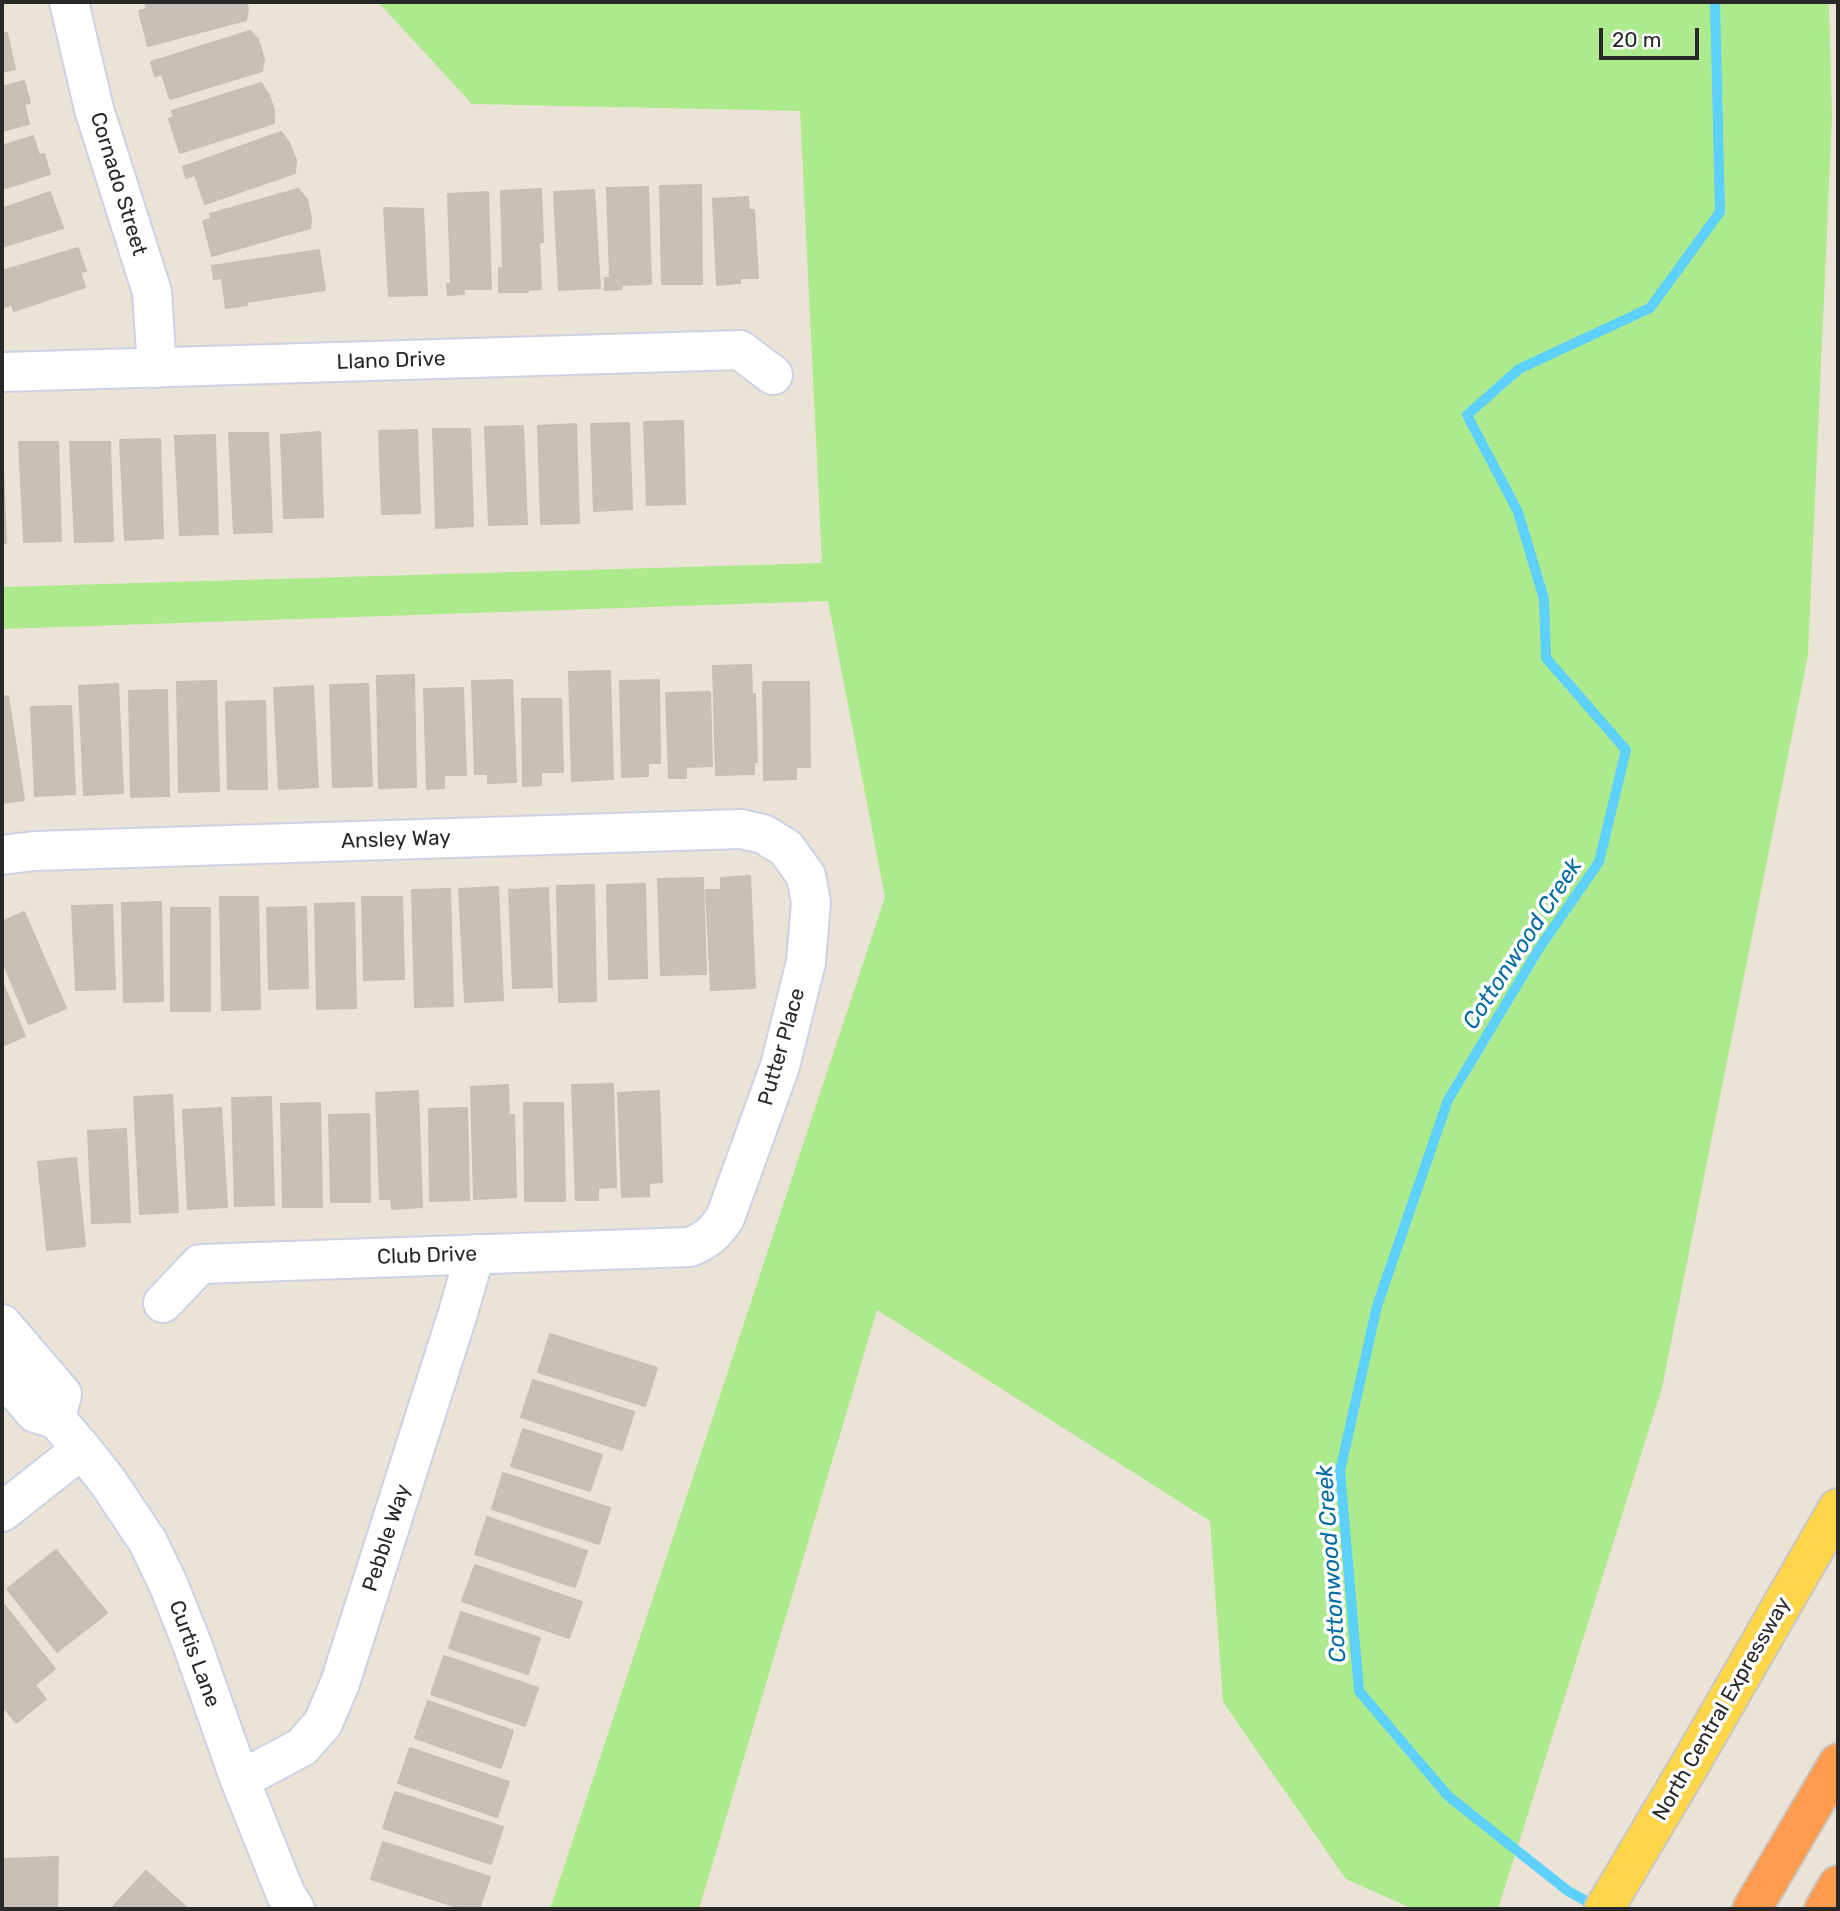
<!DOCTYPE html>
<html>
<head>
<meta charset="utf-8">
<style>
  body { margin:0 }
  #map { position:relative; width:1840px; height:1911px; overflow:hidden; background:#ece3d7; font-family:Rubik,sans-serif }
  canvas { display:block }
  .frame { position:absolute; inset:0; border:4px solid #282828; pointer-events:none }
  .scale { position:absolute; left:1599px; top:28px; width:100px; height:32px; box-sizing:border-box; border:4px solid #282828; border-top:0; padding-left:9px; font-size:21px; line-height:24px; white-space:nowrap; color:#282828; -webkit-text-stroke:5px #fff; paint-order:stroke }
</style>
</head>
<body>
<div id="map">
<canvas width="1840" height="1911"></canvas>
<div class="frame"></div>
<div class="scale">20 m</div>
</div>
<script>
const ctx = document.querySelector('canvas').getContext('2d');
ctx.lineJoin = 'round';
function paint(path, color) {
  ctx.fillStyle = color;
  ctx.fill(path, 'evenodd');
}
function trace(path, color, width, dash) {
  ctx.strokeStyle = color;
  ctx.lineWidth = width;
  ctx.lineCap = dash ? 'butt' : 'round';
  ctx.setLineDash(dash || []);
  ctx.stroke(path);
}
function label(font, color, halo, rows, align = 'center') {
  ctx.font = font + ' Rubik,sans-serif';
  ctx.lineWidth = 7;
  ctx.setLineDash([]);
  ctx.textBaseline = 'middle';
  ctx.strokeStyle = halo;
  ctx.fillStyle = color;
  for (const [text, x, y, turn = 0] of rows) {
    ctx.save();
    ctx.translate(x, y);
    ctx.rotate((+turn || 0) * Math.PI / 180);
    ctx.textAlign = isNaN(turn) ? turn : align;
    if (halo) ctx.strokeText(text, 0, 0);
    ctx.fillText(text, 0, 0);
    ctx.restore();
  }
}
const green = new Path2D(`
  M 378,2 L 1829,2 L 1832,118 L 1808,655 L 1662,1388 L 1498,1909 L 1413,1909 L 1346,1879 L 1223,1702 L 1210,1521 L 877,1310 L 699,1909 L 550,1909 L 885,897 L 828,601 L 2,629 L 2,587 L 822,563 L 800,111 L 472,104 Z`);
const stream = new Path2D(`
  M 1597,1907 L 1568,1891 L 1448,1796 L 1359,1691 L 1340,1471 L 1377,1306 L 1448,1100 L 1540,947 L 1599,862 L 1626,750 L 1546,658 L 1544,599 L 1518,512 L 1467,415 L 1519,369 L 1650,308 L 1720,212 L 1715,2`);
const building = new Path2D(`
  M 150,2 L 246,2 L 248,8 L 246,20 L 148,46 L 139,11 L 147,9 L 145,3 Z
  M 250,31 L 258,39 L 264,59 L 262,71 L 170,99 L 162,74 L 155,76 L 151,62 Z
  M 7,33 L 15,69 L 2,72 L 2,34 Z
  M 24,81 L 30,103 L 24,104 L 29,124 L 2,131 L 2,87 Z
  M 261,83 L 269,95 L 274,110 L 274,123 L 180,153 L 169,119 L 174,117 L 172,111 Z
  M 281,132 L 289,142 L 296,160 L 295,173 L 205,204 L 195,175 L 186,178 L 183,167 Z
  M 33,136 L 39,155 L 44,154 L 50,174 L 2,189 L 2,146 Z
  M 701,185 L 702,284 L 662,284 L 660,186 Z
  M 648,187 L 651,284 L 621,285 L 622,289 L 605,290 L 605,278 L 610,278 L 607,188 Z
  M 298,189 L 307,200 L 311,218 L 310,228 L 212,256 L 203,221 L 211,219 L 210,214 Z
  M 541,189 L 543,242 L 539,242 L 541,289 L 528,290 L 528,292 L 499,292 L 499,268 L 503,268 L 501,191 Z
  M 594,190 L 600,288 L 559,290 L 554,192 Z
  M 50,192 L 63,228 L 2,247 L 2,209 Z
  M 488,192 L 491,289 L 463,289 L 464,294 L 448,295 L 447,284 L 451,284 L 448,194 Z
  M 748,197 L 749,210 L 754,210 L 758,278 L 740,278 L 740,283 L 717,285 L 713,199 Z
  M 384,208 L 423,209 L 427,295 L 389,296 Z
  M 78,248 L 86,271 L 80,272 L 85,287 L 14,311 L 12,304 L 2,308 L 2,271 Z
  M 319,250 L 325,290 L 246,302 L 247,305 L 226,308 L 222,278 L 214,279 L 212,266 Z
  M 683,421 L 685,504 L 647,505 L 644,422 Z
  M 629,423 L 632,509 L 594,511 L 591,424 Z
  M 576,424 L 579,523 L 541,524 L 538,426 Z
  M 523,426 L 527,524 L 489,525 L 485,427 Z
  M 433,429 L 470,429 L 473,526 L 436,528 Z
  M 417,430 L 420,513 L 382,514 L 379,431 Z
  M 320,432 L 323,517 L 284,518 L 281,435 Z
  M 229,433 L 268,433 L 272,532 L 234,533 Z
  M 215,435 L 218,534 L 180,535 L 175,436 Z
  M 160,439 L 163,538 L 125,540 L 120,440 Z
  M 19,442 L 58,442 L 61,541 L 24,542 Z
  M 70,442 L 110,442 L 113,541 L 75,542 Z
  M 2,445 L 6,543 L 2,543 Z
  M 751,665 L 752,694 L 755,694 L 757,762 L 754,762 L 754,774 L 716,775 L 713,666 Z
  M 610,671 L 613,779 L 572,781 L 569,672 Z
  M 414,675 L 416,787 L 379,788 L 377,676 Z
  M 512,680 L 516,782 L 488,783 L 488,774 L 475,774 L 472,681 Z
  M 659,680 L 660,763 L 648,763 L 648,776 L 622,777 L 620,681 Z
  M 216,681 L 219,791 L 179,792 L 177,682 Z
  M 763,682 L 809,682 L 810,767 L 796,767 L 796,779 L 764,780 Z
  M 118,684 L 123,793 L 84,795 L 79,686 Z
  M 368,684 L 372,786 L 333,787 L 330,685 Z
  M 313,686 L 318,787 L 279,789 L 274,688 Z
  M 463,688 L 466,775 L 444,775 L 444,788 L 427,789 L 424,689 Z
  M 167,690 L 169,796 L 131,797 L 129,691 Z
  M 710,692 L 712,766 L 686,767 L 686,778 L 669,778 L 666,693 Z
  M 8,696 L 24,800 L 2,803 L 2,697 Z
  M 522,699 L 561,699 L 563,772 L 541,772 L 541,785 L 523,786 Z
  M 265,701 L 267,789 L 228,789 L 226,702 Z
  M 71,706 L 75,794 L 35,796 L 31,707 Z
  M 750,876 L 755,988 L 711,990 L 706,890 L 721,890 L 721,878 Z
  M 703,878 L 706,974 L 661,975 L 658,879 Z
  M 645,884 L 647,978 L 609,979 L 607,885 Z
  M 594,885 L 596,1001 L 559,1002 L 557,886 Z
  M 498,887 L 503,1000 L 465,1002 L 459,889 Z
  M 548,888 L 552,987 L 513,988 L 509,890 Z
  M 450,889 L 453,1006 L 415,1007 L 412,890 Z
  M 220,897 L 258,897 L 260,1009 L 222,1010 Z
  M 362,897 L 402,897 L 404,979 L 364,980 Z
  M 161,902 L 163,1001 L 124,1002 L 122,903 Z
  M 354,903 L 356,1008 L 317,1009 L 315,904 Z
  M 112,905 L 115,989 L 76,990 L 72,906 Z
  M 306,907 L 308,988 L 269,989 L 267,908 Z
  M 171,908 L 210,908 L 210,1011 L 171,1011 Z
  M 24,912 L 66,1008 L 29,1024 L 2,960 L 2,922 Z
  M 2,982 L 25,1036 L 2,1046 Z
  M 613,1084 L 616,1187 L 598,1188 L 598,1200 L 576,1200 L 572,1085 Z
  M 508,1085 L 509,1115 L 514,1115 L 516,1197 L 474,1199 L 471,1087 Z
  M 418,1091 L 422,1207 L 392,1209 L 391,1199 L 380,1199 L 376,1093 Z
  M 659,1091 L 662,1182 L 649,1183 L 649,1196 L 622,1197 L 618,1093 Z
  M 172,1095 L 178,1212 L 140,1214 L 134,1097 Z
  M 271,1097 L 274,1205 L 235,1206 L 232,1098 Z
  M 320,1103 L 322,1207 L 283,1207 L 281,1104 Z
  M 524,1103 L 563,1103 L 565,1201 L 525,1201 Z
  M 221,1108 L 227,1207 L 188,1209 L 183,1110 Z
  M 467,1108 L 469,1200 L 430,1201 L 429,1109 Z
  M 369,1114 L 370,1202 L 331,1202 L 329,1115 Z
  M 126,1129 L 130,1222 L 92,1223 L 88,1131 Z
  M 76,1158 L 85,1246 L 47,1250 L 38,1162 Z
  M 550,1334 L 657,1368 L 645,1406 L 538,1372 Z
  M 533,1380 L 634,1412 L 622,1450 L 521,1417 Z
  M 523,1429 L 602,1455 L 590,1491 L 511,1466 Z
  M 503,1473 L 610,1508 L 599,1544 L 492,1509 Z
  M 487,1517 L 587,1551 L 575,1587 L 475,1554 Z
  M 56,1550 L 107,1613 L 57,1652 L 7,1589 Z
  M 475,1565 L 582,1602 L 569,1638 L 462,1601 Z
  M 2,1602 L 55,1669 L 35,1685 L 46,1699 L 16,1723 L 2,1705 Z
  M 461,1612 L 540,1638 L 528,1674 L 449,1648 Z
  M 444,1656 L 538,1688 L 525,1726 L 431,1694 Z
  M 428,1701 L 513,1731 L 501,1768 L 415,1738 Z
  M 410,1748 L 509,1782 L 497,1817 L 398,1783 Z
  M 395,1792 L 503,1827 L 491,1864 L 383,1828 Z
  M 383,1842 L 490,1877 L 479,1909 L 463,1909 L 371,1879 Z
  M 58,1857 L 57,1909 L 2,1909 L 2,1859 Z
  M 146,1871 L 188,1909 L 111,1909 Z`);
const minor = new Path2D(`
  M 69,2 L 94,109 L 152,292 L 157,368
  M 2,372 L 740,350 L 773,375
  M 2,855 L 35,851 L 741,829 L 763,834 L 786,848 L 806,876 L 811,902 L 806,962 L 780,1066 L 725,1218 C 715,1233 707,1240 690,1247 L 200,1264 L 163,1303
  M 2,1324 L 62,1394 L 56,1419
  M 2,1374 L 35,1413 L 56,1419 L 82,1449 L 108,1482 L 148,1542 L 169,1586 L 192,1644 L 240,1780 L 286,1895 L 295,1909
  M 2,1512 L 82,1449
  M 240,1780 L 302,1747 L 323,1723 L 340,1683 L 458,1313 L 475,1254`);
const major = new Path2D(`
  M 1604,1909 L 1688,1768 L 1838,1508`);
const highway = new Path2D(`
  M 1752,1909 L 1838,1763
  M 1824,1909 L 1838,1885`);
const streetNames = [
  ["Cornado Street",118,184,73],
  ["Llano Drive",391,361,-2],
  ["Ansley Way",396,840,-2],
  ["Putter Place",782,1047,-74],
  ["Club Drive",427,1256,-2],
  ["Pebble Way",387,1538,-72],
  ["Curtis Lane",194,1654,70],
  ["North Central Expressway",1722,1709,-60]
];
const waterNames = [
  ["Cottonwood Creek",1523,944,-57],
  ["Cottonwood Creek",1332,1564,-94]
];
paint(green, '#acea8d');
trace(stream, '#5dd1fb', 10);
paint(building, '#c7c0b7');
trace(building, '#c7c0b1', 2);
trace(minor, '#ccd1e3', 42);
trace(major, '#c7c7c7', 42);
trace(highway, '#c7c7c7', 42);
trace(minor, '#fff', 38);
trace(major, '#ffd549', 38);
trace(highway, '#ff9c4f', 38);
label('21px', '#282828', '#fff', streetNames);
label('italic 23px', '#006ba3', '#fff', waterNames);
</script>
</body>
</html>
